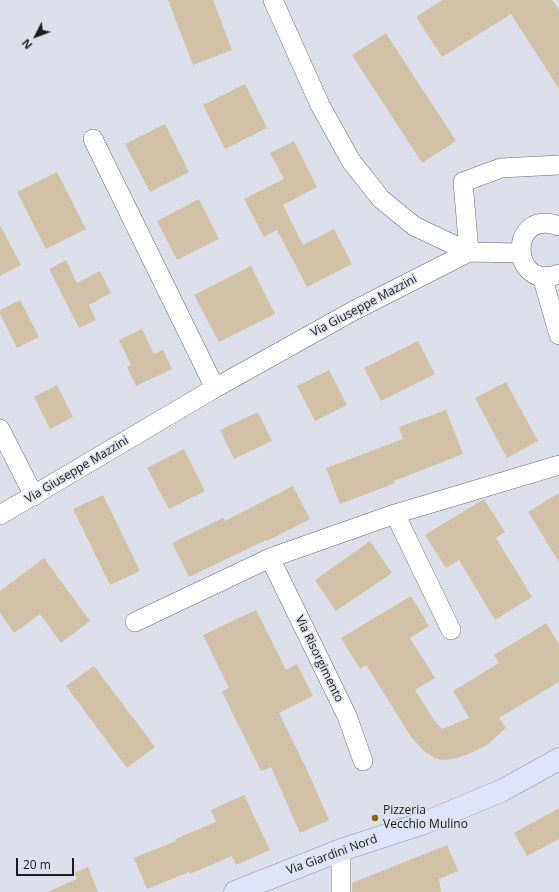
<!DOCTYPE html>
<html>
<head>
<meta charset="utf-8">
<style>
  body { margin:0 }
  #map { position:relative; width:559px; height:892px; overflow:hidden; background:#dcdfe9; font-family:"Open Sans",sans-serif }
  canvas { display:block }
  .north { position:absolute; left:16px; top:16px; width:40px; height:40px; -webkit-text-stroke:3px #dcdfe9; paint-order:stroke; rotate:228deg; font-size:11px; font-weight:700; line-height:16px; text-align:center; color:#1b1c1f }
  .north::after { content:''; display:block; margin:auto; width:14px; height:18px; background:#1b1c1f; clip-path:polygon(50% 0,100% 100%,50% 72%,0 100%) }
  .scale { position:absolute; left:16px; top:858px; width:58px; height:18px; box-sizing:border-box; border:2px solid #1b1c1f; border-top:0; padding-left:5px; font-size:12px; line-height:14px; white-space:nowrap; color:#1b1c1f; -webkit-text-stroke:3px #dcdfe9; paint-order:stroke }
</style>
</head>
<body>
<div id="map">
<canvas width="559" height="892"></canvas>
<div class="north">N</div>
<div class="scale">20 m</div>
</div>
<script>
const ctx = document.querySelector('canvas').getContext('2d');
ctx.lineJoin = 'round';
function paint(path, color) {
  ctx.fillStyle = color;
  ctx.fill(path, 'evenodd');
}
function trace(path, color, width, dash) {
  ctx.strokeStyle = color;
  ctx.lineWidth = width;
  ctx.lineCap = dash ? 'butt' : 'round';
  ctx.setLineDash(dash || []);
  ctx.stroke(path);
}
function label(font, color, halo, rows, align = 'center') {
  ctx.font = font + ' "Open Sans",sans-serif';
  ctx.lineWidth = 3;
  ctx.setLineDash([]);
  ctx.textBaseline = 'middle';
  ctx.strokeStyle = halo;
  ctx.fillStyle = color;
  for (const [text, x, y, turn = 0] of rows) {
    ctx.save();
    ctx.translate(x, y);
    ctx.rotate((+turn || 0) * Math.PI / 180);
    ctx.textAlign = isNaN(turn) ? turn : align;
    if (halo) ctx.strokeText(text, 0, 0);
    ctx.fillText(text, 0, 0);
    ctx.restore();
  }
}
const building = new Path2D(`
  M 168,0 L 213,0 L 232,50 L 193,65 Z
  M 442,0 L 552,0 L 559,10 L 559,89 L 511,14 L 442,57 L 416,17 Z
  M 386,33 L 456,141 L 422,163 L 352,55 Z
  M 245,84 L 267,128 L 225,149 L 203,105 Z
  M 165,124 L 189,172 L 150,192 L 125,144 Z
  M 294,141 L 317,187 L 283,205 L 303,245 L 334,229 L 352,264 L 307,287 L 277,230 L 264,237 L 244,199 L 284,179 L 270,153 Z
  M 57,172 L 86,229 L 46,249 L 17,192 Z
  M 199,199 L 219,239 L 177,260 L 157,221 Z
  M 0,225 L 21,265 L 0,276 Z
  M 66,260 L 77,283 L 100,271 L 111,293 L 89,305 L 96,320 L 79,328 L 49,269 Z
  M 251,266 L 275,314 L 219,342 L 194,295 Z
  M 20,300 L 39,337 L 17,348 L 0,314 L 0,310 Z
  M 142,329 L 154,354 L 163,350 L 172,369 L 136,386 L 127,367 L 131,365 L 119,340 Z
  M 418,341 L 435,374 L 381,401 L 364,368 Z
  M 329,370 L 347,405 L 315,421 L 297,386 Z
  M 506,382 L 538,441 L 507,458 L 475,398 Z
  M 57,385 L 73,417 L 50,429 L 34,397 Z
  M 446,410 L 463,454 L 394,481 L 395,483 L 340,504 L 326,468 L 403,439 L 399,427 Z
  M 258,412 L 272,441 L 234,459 L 220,430 Z
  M 184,449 L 205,491 L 169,509 L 147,468 Z
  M 293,486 L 310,519 L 267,541 L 266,540 L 189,577 L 172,543 L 223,518 L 225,521 Z
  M 559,493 L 559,562 L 528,512 Z
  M 103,495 L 140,571 L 110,585 L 73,509 Z
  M 484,499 L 505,532 L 496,538 L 532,597 L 495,620 L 459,560 L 446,568 L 425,535 Z
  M 370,541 L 392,573 L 336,611 L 315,580 Z
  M 44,558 L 90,621 L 61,643 L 40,614 L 14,633 L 0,613 L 0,591 Z
  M 411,596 L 429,626 L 410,638 L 435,678 L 415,690 L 434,720 L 442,729 L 469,718 L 453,691 L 499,663 L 494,655 L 546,623 L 559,644 L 559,682 L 499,718 L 506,728 L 487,745 L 469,754 L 453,759 L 443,760 L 434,758 L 424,751 L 412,738 L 366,665 L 360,669 L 341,638 Z
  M 256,610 L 286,670 L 297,664 L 313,696 L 279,713 L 308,772 L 329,820 L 300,833 L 271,767 L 261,771 L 222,692 L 229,688 L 203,635 Z
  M 94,666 L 155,747 L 127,768 L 66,686 Z
  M 244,795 L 270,850 L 236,865 L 232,856 L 190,874 L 189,872 L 147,889 L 134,858 L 176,841 L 175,839 L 216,822 L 211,810 Z
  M 559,808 L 559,839 L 527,856 L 514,833 Z
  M 447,845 L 458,871 L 439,879 L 441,892 L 352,892 L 352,883 Z
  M 88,867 L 98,892 L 47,892 L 77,879 L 74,873 Z`);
const minor = new Path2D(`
  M 273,0 L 320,105 L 351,161 L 381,199 L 414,226 L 469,252
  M 93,139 L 215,388
  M 559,226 C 507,207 510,293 559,274
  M 469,252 L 463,182 L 501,168 L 559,165
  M 542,276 L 559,335
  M 0,429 L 34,496
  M 395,514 L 451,630
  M 0,515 L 215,388 L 353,311 L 469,252 L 520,253
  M 270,558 L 347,716 L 363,761
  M 135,622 L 270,558 L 395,514 L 559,465
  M 341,892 L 341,850`);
const major = new Path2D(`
  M 235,892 L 341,850 L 427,822 L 503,790 L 559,759`);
const markers = [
  [375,818,4,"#8c6708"]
];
const streetNames = [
  ["Via Giuseppe Mazzini",364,306,-28],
  ["Via Giuseppe Mazzini",77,470,-31],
  ["Via Risorgimento",319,659,64],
  ["Via Giardini Nord",332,855,-20]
];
const poiNames = [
  ["Pizzeria",383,811],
  ["Vecchio Mulino",383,825]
];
paint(building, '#d1c2a7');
trace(minor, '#6a6c75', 20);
trace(major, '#8b92a8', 23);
trace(minor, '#fff', 19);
trace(major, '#dee3f7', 22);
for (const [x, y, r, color] of markers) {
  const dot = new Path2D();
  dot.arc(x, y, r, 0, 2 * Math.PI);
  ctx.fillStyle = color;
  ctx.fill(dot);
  trace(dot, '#dcdfe9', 1.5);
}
label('12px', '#1b1c1f', '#dcdfe9', streetNames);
label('12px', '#1b1c1f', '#dcdfe9', poiNames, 'left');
</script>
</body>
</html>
